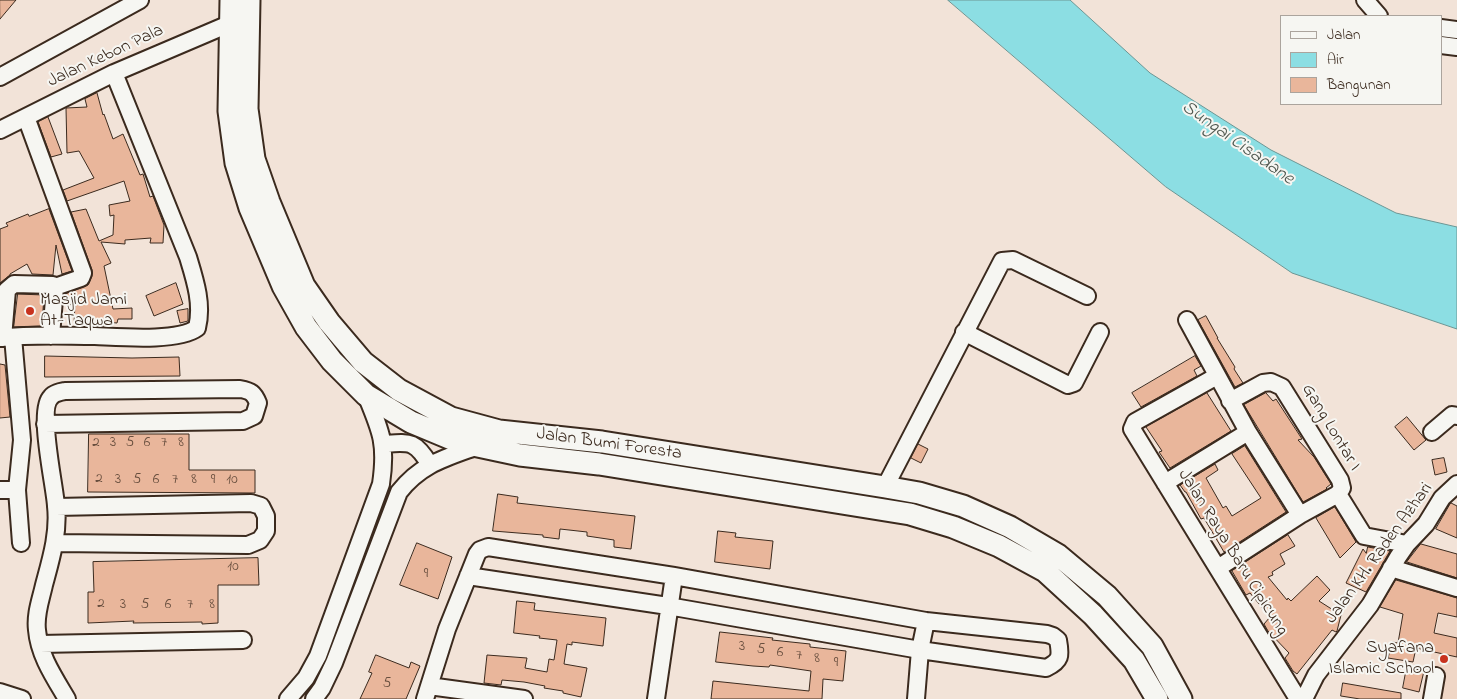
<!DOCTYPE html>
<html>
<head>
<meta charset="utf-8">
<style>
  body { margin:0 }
  #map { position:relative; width:1457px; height:699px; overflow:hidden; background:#f2e3d8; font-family:"Indie Flower",sans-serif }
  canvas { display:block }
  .legend { position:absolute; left:1280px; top:15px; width:162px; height:90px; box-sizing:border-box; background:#f6f6f2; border:1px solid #aba49d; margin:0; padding:6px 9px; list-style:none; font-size:15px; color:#3b2a1e }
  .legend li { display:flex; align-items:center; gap:10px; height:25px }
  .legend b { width:25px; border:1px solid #aba49d }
</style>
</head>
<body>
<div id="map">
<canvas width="1457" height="699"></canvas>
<ul class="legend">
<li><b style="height:6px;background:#f6f6f2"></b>Jalan</li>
<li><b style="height:14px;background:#8cdee3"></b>Air</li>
<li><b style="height:14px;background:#e9b69b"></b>Bangunan</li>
</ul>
</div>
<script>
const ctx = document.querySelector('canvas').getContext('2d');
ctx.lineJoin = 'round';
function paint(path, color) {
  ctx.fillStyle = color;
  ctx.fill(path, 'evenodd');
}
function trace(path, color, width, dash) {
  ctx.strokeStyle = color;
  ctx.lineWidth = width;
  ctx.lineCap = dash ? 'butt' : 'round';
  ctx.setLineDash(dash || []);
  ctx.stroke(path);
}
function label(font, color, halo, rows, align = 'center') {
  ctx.font = font + ' "Indie Flower",sans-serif';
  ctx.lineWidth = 4;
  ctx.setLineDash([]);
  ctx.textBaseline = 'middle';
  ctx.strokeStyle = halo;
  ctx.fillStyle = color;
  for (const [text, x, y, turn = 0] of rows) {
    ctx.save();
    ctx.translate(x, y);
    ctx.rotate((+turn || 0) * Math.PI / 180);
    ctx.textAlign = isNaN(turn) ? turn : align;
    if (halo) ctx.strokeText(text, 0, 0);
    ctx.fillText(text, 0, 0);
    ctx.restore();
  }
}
const built = new Path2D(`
  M 1457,604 L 1457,699 L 1423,699 L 1439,615 L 1454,618 Z`);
const water = new Path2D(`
  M 948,0 L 1070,0 L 1150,73 L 1271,150 L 1396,213 L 1457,227 L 1457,329 L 1292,273 L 1166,187 Z`);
const building = new Path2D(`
  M 0,0 L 16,0 L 0,19 Z
  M 97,93 L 103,115 L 104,114 L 113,139 L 123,134 L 140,175 L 143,174 L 150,197 L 153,196 L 164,225 L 163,243 L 150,243 L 151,238 L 125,240 L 125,244 L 101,242 L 111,263 L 104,266 L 113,309 L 132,308 L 132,319 L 118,319 L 117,323 L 105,322 L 104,326 L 74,323 L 75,304 L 68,305 L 65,294 L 88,285 L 92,276 L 92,270 L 71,212 L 86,209 L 99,241 L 113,235 L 114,215 L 110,216 L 109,205 L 130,201 L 124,181 L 67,201 L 63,190 L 94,178 L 79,151 L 67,153 L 66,108 L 87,107 L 85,99 Z
  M 48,117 L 62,154 L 51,157 L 38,122 Z
  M 49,209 L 72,271 L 62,274 L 56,245 L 53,275 L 32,274 L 27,264 L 10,274 L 10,275 L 0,283 L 0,229 L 8,226 L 6,223 L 28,214 L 29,216 Z
  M 176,283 L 183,304 L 154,316 L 146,296 Z
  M 18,294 L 44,295 L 42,326 L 14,327 Z
  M 188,309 L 188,321 L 180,323 L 177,311 Z
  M 1206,316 L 1218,338 L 1217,338 L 1235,367 L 1234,369 L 1243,383 L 1235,387 L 1198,320 Z
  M 45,356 L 132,358 L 179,357 L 180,376 L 45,377 Z
  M 1195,356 L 1201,366 L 1194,370 L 1197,376 L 1141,407 L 1132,393 Z
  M 0,364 L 5,365 L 10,417 L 0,418 Z
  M 1207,393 L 1231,431 L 1170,468 L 1159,452 L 1162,451 L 1146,427 Z
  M 1266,393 L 1273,401 L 1276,399 L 1302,439 L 1298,440 L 1314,457 L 1331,484 L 1326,488 L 1327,489 L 1303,502 L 1244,405 Z
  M 1407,417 L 1426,440 L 1414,450 L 1395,427 Z
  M 89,434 L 189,434 L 189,470 L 255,470 L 255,493 L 88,492 Z
  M 918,444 L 928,449 L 921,463 L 911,458 Z
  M 1245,446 L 1286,512 L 1224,552 L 1204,518 L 1201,519 L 1186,492 L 1185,492 L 1180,485 L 1215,464 L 1218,470 L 1206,478 L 1223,508 L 1226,506 L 1232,516 L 1261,498 L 1232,454 Z
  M 1444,458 L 1447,472 L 1435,475 L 1432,460 Z
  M 498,494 L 518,497 L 517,503 L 635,516 L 631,549 L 614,547 L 614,540 L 587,536 L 587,532 L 560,529 L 559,539 L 543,537 L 543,535 L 493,531 Z
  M 1451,503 L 1457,506 L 1457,538 L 1436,529 Z
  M 1335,507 L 1356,542 L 1340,558 L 1316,518 Z
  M 718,531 L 736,533 L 735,537 L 773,541 L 770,569 L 715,562 Z
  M 1288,535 L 1295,546 L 1280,554 L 1285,564 L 1272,572 L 1273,575 L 1268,577 L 1287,600 L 1288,598 L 1291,601 L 1317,576 L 1330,590 L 1319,601 L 1341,615 L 1337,631 L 1336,632 L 1332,630 L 1297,674 L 1293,671 L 1285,658 L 1289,653 L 1268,631 L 1264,624 L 1270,617 L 1250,593 L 1246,595 L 1232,571 Z
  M 417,543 L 452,557 L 438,599 L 400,585 Z
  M 1421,544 L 1457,554 L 1457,578 L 1407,562 Z
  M 1368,547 L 1390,551 L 1366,592 L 1346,583 L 1363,549 L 1366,553 Z
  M 258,558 L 259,585 L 218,585 L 218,623 L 202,624 L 202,622 L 133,623 L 134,621 L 88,623 L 88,592 L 94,592 L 93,562 Z
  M 1396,580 L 1457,598 L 1457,617 L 1438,613 L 1434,633 L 1457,638 L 1457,657 L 1416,648 L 1413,662 L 1388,658 L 1392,642 L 1398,643 L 1403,614 L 1380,607 Z
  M 517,601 L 535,603 L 534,610 L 606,618 L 603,646 L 572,642 L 572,645 L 567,644 L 564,664 L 587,668 L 581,697 L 563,693 L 563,691 L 544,688 L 545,686 L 524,682 L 502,680 L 501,685 L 484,683 L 487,655 L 527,658 L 525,668 L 547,672 L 549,659 L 554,660 L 557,640 L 539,638 L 540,636 L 514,633 Z
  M 720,632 L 773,638 L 772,640 L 810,644 L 810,647 L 846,651 L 843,681 L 823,679 L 822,699 L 711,699 L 713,681 L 809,691 L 811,671 L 770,665 L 769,667 L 753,666 L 716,662 Z
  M 376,655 L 409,668 L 411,662 L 420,666 L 406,699 L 360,699 L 372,673 L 369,672 Z
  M 1407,667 L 1424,671 L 1419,692 L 1403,688 Z
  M 1343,683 L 1401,693 L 1401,699 L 1360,699 L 1341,696 Z`);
const minor = new Path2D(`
  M 1365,0 L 1379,16
  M 1441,28 L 1457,30
  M 1441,45 L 1457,47
  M 0,77 L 140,0
  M 26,117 L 83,273 L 81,278 L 55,287
  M 0,130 L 114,73 L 229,24 L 240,23
  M 1187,320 L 1248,432 L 1300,515
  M 964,332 L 1068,385 L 1074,383 L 1100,332
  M 51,336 L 55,287
  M 13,337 L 22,440 L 17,490 L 21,543
  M 0,338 C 32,334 64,336 95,336 C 120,337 178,342 197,328 C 203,304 195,280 188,257 L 114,73
  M 3,338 L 7,290 L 14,284 L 53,285 L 55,287
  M 1217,376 L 1135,422 L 1132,429 L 1298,699
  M 45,424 L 243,421 L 254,416 L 258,403 C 254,393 251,391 240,389 L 65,391 C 60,392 54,393 51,397 C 37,410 55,486 56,506 C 59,533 51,559 44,585 C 41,599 35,614 37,630 C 39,655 54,677 67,699
  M 1432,432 L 1452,415 L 1457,416
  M 383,444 C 410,442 415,440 430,465
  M 1165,483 L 1248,432
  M 885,487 L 1002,261 L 1013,260 L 1087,296
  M 0,490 L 17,490
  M 1338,494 L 1364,536 L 1407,544
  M 55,543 L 248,545 L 260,540 L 266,531 L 266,516 L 261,506 L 251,503 L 56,507
  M 1218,568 L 1300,515 L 1338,494 L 1342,488 L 1340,480 L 1282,387 L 1271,382 L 1263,383 L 1230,401
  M 1391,568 L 1457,588
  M 40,644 L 243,640
  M 429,686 L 524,699
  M 0,692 L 22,699
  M 288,699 L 306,678 L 318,656 L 381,484 C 387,444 381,431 366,395
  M 314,699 L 322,688 L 334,663 L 399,492 C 421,464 445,458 478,446
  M 425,699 L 447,629 L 477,554 L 480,550 L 488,547 L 674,576 L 926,621 L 1047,634 L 1053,636 L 1058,640 C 1061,656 1061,661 1046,668 L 920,650 L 668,606 L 468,576
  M 656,699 L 674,576
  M 916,699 L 920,650 L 926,621
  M 1304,699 L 1316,675 L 1370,605 L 1398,557 L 1407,544 L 1426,524 L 1442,498 L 1457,484
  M 1432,699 L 1436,676`);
const major = new Path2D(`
  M 231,0 L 229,111 L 236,163 L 250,208 L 283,286 L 306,327 L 332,361 L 366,395 L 411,422 L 459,442 L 520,455 L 599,464 L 910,514 L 953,527 L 999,546 L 1045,571 L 1093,615 L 1134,660 L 1157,699
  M 249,0 L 247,109 L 254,159 L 269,202 L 304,286 L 329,322 L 363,362 L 399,390 L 451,418 L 499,431 L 602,442 L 885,487 L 919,493 L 963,506 L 1010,527 L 1058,555 L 1107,596 L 1152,646 L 1181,699`);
const markers = [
  [30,311,5,"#c8321e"],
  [1444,659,5,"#c8321e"]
];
const numberNames = [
  ["2",96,444],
  ["3",113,444],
  ["5",130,444],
  ["6",147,444],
  ["7",164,444],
  ["8",181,444],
  ["2",99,480],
  ["3",118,481],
  ["5",137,481],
  ["6",156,481],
  ["7",175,481],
  ["8",194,481],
  ["9",213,481],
  ["10",232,481],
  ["10",233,568],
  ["9",426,575],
  ["2",101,605],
  ["3",123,606],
  ["5",145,606],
  ["6",168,606],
  ["7",190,606],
  ["8",212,606],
  ["3",742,648],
  ["5",761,651],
  ["6",780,654],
  ["7",799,657],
  ["8",817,660],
  ["9",836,664],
  ["5",387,685]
];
const streetNames = [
  ["Jalan Kebon Pala",106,57,-25],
  ["Gang Lontar I",1330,428,59],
  ["Jalan Bumi Foresta",609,445,8],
  ["Jalan Raya Baru Cipicung",1232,553,58],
  ["Jalan KH. Raden Azhari",1380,554,-54]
];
const poiNames = [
  ["Masjid Jami",40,301],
  ["At-Taqwa",40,322],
  ["Syafana",1434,649,"right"],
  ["Islamic School",1434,670,"right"]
];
const waterNames = [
  ["Sungai Cisadane",1237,144,35]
];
paint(built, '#efd6c6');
paint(water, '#8cdee3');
trace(water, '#6c9694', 1);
paint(building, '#e9b69b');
trace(building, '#3b2a1e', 1);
trace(minor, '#3b2a1e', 20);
trace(major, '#3b2a1e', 25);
trace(minor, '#f6f6f2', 16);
trace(major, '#f6f6f2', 21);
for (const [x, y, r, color] of markers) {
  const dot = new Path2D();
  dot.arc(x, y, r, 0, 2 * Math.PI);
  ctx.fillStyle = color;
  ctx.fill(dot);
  trace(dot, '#f6f6f2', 2);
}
label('15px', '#664d3d', null, numberNames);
label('18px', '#3b2a1e', '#f6f6f2', streetNames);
label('18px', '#3b2a1e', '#f6f6f2', poiNames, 'left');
label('italic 19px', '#4f574f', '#f6f6f2', waterNames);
</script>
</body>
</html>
